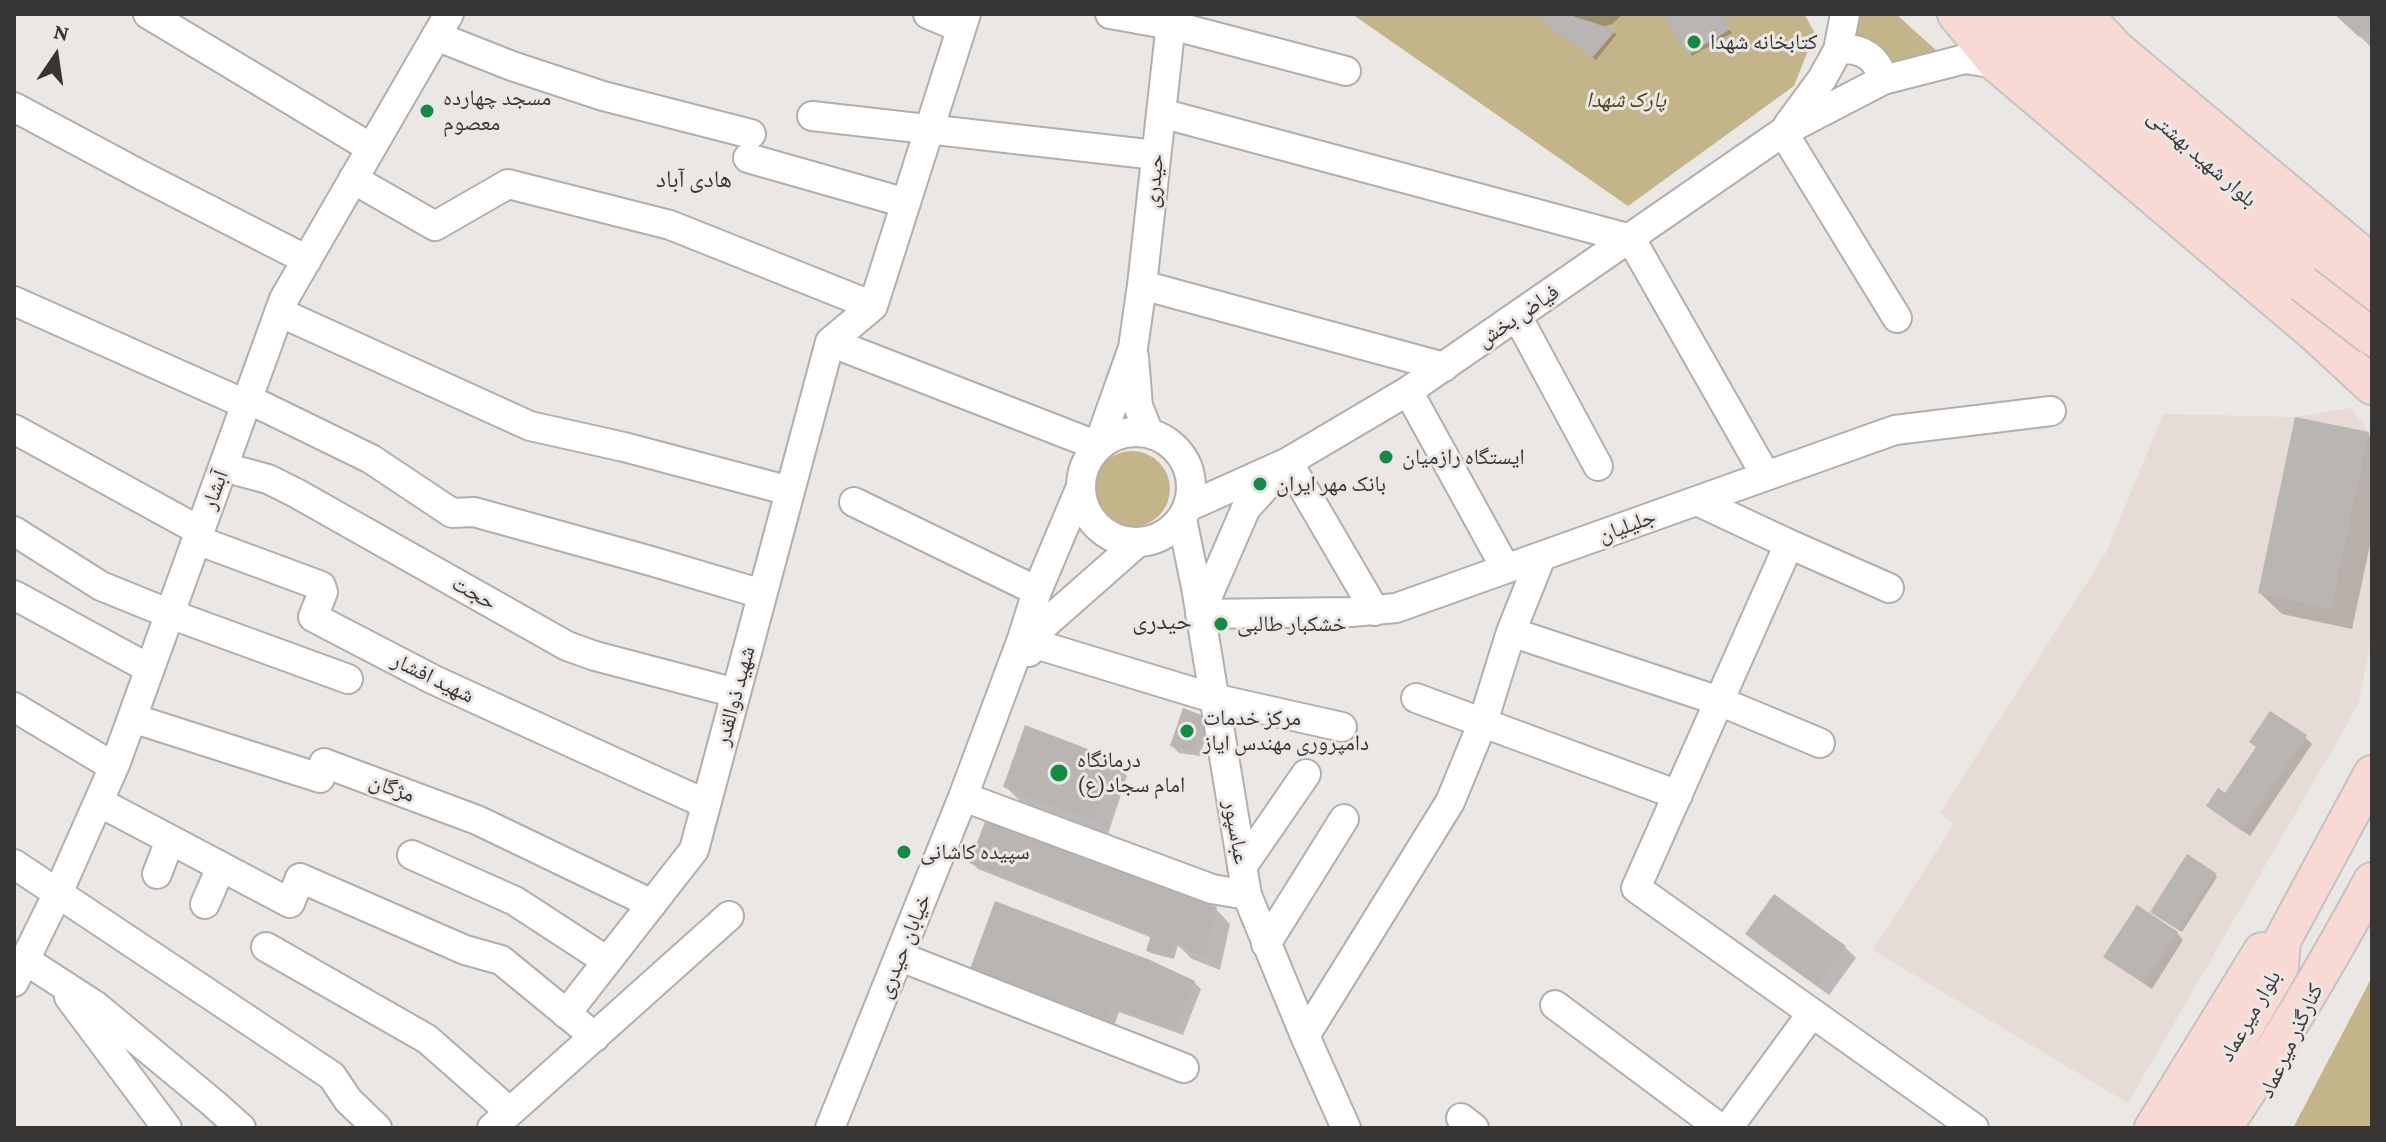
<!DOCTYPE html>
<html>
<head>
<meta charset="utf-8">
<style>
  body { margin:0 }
  #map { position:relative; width:2386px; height:1142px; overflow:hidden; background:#ebe7e5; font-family:"Crimson Pro",serif }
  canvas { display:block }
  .frame { position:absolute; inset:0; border:16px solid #373635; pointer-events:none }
  .north { position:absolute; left:16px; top:16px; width:80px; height:80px; -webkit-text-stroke:6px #ebe7e5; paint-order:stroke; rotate:13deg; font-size:22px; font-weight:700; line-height:32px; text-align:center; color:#373635 }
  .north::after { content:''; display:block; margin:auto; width:28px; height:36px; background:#373635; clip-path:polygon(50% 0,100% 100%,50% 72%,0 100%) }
</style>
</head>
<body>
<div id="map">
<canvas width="2386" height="1142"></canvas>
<div class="frame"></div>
<div class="north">N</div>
</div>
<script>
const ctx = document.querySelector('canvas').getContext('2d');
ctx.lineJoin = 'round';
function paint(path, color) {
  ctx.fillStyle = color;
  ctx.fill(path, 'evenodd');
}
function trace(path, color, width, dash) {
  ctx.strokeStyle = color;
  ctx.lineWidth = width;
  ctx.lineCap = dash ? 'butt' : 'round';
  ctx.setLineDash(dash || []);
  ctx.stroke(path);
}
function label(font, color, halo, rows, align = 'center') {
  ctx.font = font + ' "Crimson Pro","Noto Naskh Arabic",serif';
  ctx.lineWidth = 6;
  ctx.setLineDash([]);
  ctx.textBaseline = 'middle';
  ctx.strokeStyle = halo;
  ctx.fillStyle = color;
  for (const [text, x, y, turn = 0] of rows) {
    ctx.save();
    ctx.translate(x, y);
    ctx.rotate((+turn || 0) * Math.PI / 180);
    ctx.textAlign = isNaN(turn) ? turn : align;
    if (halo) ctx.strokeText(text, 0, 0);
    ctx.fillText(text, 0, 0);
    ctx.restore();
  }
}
const built = new Path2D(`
  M 2351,408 L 2369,432 L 2372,453 L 2372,635 L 2358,705 L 2128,1103 L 1873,950 L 1954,824 L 1940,813 L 2107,551 L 2163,414 L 2295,417 Z`);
const green = new Path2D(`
  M 1352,14 L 1804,14 L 1815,33 L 1794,86 L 1628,206 Z
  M 1859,14 L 1896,14 L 1938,52 L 1892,69 C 1888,47 1874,39 1853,37 Z
  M1094 489a38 38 0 1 1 76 0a38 38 0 1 1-76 0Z
  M 2372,977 L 2372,1128 L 2293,1128 Z`);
const shadow = new Path2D(`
  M 1541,14 L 1561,14 L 1578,21 L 1571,14 L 1623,14 L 1612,24 L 1599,28 L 1617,34 L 1596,60 L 1552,26 Z
  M 1666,14 L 1721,14 L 1732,33 L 1692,56 Z
  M 2337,14 L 2372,14 L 2372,48 Z
  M 2368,434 L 2372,438 L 2372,536 L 2352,629 L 2282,614 L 2260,593 Z
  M 1202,718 L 1209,725 L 1200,756 L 1179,753 L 1172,746 Z
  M 2305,737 L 2312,744 L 2250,836 L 2209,806 L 2226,796 L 2258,748 Z
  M 1113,761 L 1127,776 L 1108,834 L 1020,801 L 1006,787 Z
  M 971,862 L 1216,909 L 1230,924 L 1220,970 L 1192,959 L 1178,945 L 1174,959 L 1151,953 L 1148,950 L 1152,938 L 978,869 Z
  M 2215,874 L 2217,877 L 2182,932 L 2155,915 Z
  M 2177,933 L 2183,940 L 2152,989 L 2113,963 Z
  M 1747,934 L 1845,947 L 1856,958 L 1829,995 L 1758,944 Z
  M 973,968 L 1194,982 L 1201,989 L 1183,1035 L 1119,1012 L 1114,1026 L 980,975 Z`);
const building = new Path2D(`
  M 1538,14 L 1566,14 L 1616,30 L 1592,58 L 1546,24 Z
  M 1663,14 L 1722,14 L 1731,29 L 1687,55 Z
  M 2334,14 L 2372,14 L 2372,24 L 2359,37 Z
  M 2295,417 L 2369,432 L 2331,609 L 2258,593 Z
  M 1183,708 L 1204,716 L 1193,750 L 1170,746 Z
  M 2270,711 L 2307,735 L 2242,831 L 2206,806 L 2218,788 L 2225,793 L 2256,747 L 2249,742 Z
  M 1025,725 L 1114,759 L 1094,821 L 1003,787 Z
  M 986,819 L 1217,907 L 1205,957 L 1175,945 L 1171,958 L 1146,951 L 1151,935 L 969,863 Z
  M 2187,854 L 2216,873 L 2179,930 L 2150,912 Z
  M 1774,894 L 1846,946 L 1817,986 L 1745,934 Z
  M 995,901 L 1150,960 L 1195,981 L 1176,1029 L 1112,1007 L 1108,1020 L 970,969 Z
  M 2137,905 L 2178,932 L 2144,983 L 2103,957 Z`);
const minor = new Path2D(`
  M 148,14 L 371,148
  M 928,14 L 961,28
  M 1110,14 L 1171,25 L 1346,71
  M 436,36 L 512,66 L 603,96 L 751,134
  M 1838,50 C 1861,46 1878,58 1883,80
  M 14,107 L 141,175 L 307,260
  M 1161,113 L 1631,239 L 1766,476
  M 812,116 L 1156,155
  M 1788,125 L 1822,79 L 1838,50 L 1845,14
  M 1783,132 L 1897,318
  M 748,158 L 906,203
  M 353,179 L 435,226 L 508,184 L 670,225 L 873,306
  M 1142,285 L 1444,367
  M 14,301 L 245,404
  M 279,312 L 530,426 L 624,447 L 790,491
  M 1517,316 L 1598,466
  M 830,342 L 1098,446 L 1133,348 L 1142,285 L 1172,14
  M 830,342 L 873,306 L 966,14
  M 1134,357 L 1138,406 L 1149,433
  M 1408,391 L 1506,569
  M 248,399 L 371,459 L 452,513 L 474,512 L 651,561 L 762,594
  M 14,429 L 200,531
  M1081 487a55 55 0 1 1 110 0a55 55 0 1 1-110 0Z
  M 223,467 L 268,479 L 296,493 L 567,646 L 595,656 L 736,693
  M 1697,501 L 1789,544 L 1889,588
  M 854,502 L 1037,591
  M 1188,507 L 1288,462 L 1408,391 L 1783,132 L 1883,80 L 1965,59 L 1997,64
  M 1182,519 L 1196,587 L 1247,895 L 1305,1036 L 1346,1128
  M 14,531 L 101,586 L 170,614 L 348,679
  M 197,540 L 321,586 L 323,592 L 313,617 L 434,680 L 706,804
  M 1789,544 L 1636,888 L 1974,1128
  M 14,595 L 150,669
  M 1375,611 L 1288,462 L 1246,508 L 1200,614 L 1351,612 L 1396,608 L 1895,430 L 2051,411
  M 1511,632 L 1719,701 L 1820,743
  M 1032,643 L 1213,698 L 1342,727
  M 1029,652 L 1036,632 L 1137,543
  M 1416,698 L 1678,795
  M 14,707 L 114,767
  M 132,718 L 320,778 L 324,763 L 477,820 L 652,904
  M 972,800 L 1212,889 L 1247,895
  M 99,802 L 290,903 L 300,878 L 465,950 L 501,960 L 595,1037
  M 412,855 L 515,901 L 607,961
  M 14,864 L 332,1076 L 348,1100 L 377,1128
  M 1242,867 L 1306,774
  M 157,874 L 170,840
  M 205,904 L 221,867
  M 1266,944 L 1344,819
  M 266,947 L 427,1039 L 510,1112
  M 25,960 L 96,1006 L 213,1103 L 241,1128
  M 911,961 L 1184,1068
  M 14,982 L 58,893 L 116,762 L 284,299 L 449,14
  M 69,997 L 167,1128
  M 1555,1005 L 1720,1128
  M 566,1014 L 694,850 L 830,342
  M 1305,1036 L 1450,802 L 1483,722 L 1511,632 L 1541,557
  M 1461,1118 L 1474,1128
  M 492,1128 L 729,916
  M 830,1128 L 963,797 L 1022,639 L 1037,591 L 1080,489
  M 1728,1128 L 1812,1013`);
const major = new Path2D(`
  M 1956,14 L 1997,64 L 2318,336 L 2372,386
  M 1986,14 L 2303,284
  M 2035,14 L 2324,262 L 2372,299
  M 2084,14 L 2115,48 L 2372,263
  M 2153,1128 L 2262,951
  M 2186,1128 L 2280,967 L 2282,941 L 2372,774
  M 2223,1128 C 2277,1048 2326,966 2372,881`);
const majorBridge = new Path2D(`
  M 2303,284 L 2372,337`);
const markers = [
  [1694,42,8,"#138b45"],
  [427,111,8,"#138b45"],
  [1386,457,8,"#138b45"],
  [1260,484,8,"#138b45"],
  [1221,624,8,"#138b45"],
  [1187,731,8,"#138b45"],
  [1059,773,10,"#138b45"],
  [904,852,8,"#138b45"]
];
const poiNames = [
  ["کتابخانه شهدا",1710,42],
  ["مسجد چهارده",443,98],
  ["معصوم",443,123],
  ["ایستگاه رازمیان",1402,457],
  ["بانک مهر ایران",1276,484],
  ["خشکبار طالبی",1237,624],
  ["مرکز خدمات",1203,718],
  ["دامپروری مهندس ایاز",1203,743],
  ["درمانگاه",1077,760],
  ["امام سجاد(ع)",1077,785],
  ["سپیده کاشانی",920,852]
];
const parkNames = [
  ["پارک شهدا",1626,100]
];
const streetNames = [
  ["بلوار شهید بهشتی",2202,158,41],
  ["حیدری",1154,181,-84],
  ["فیاض بخش",1518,316,-34],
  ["آبشار",215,490,-70],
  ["جلیلیان",1627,526,-20],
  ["حجت",474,593,29],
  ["شهید افشار",433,678,26],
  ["شهید ذوالقدر",735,696,-75],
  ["مژگان",392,788,20],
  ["عباسپور",1236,832,80],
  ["خیابان حیدری",904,946,-68],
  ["بلوار میرعماد",2250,1016,-60],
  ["کنارگذر میرعماد",2291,1041,-65]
];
const neighbourhoodNames = [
  ["هادی آباد",694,180],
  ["حیدری",1162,622]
];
paint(built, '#e7dbd5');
paint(green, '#c3b48a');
paint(shadow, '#0003');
paint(building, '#b8b5b2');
trace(minor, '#b2aeac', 32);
trace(major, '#c3c3c2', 40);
trace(minor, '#fff', 28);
trace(major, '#f8d9d4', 36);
trace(majorBridge, '#c3c3c2', 40, []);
trace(majorBridge, '#f8d9d4', 36);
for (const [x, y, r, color] of markers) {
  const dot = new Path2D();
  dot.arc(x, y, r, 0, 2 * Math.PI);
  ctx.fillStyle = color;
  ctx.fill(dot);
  trace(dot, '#ebe7e5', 3);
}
label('22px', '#373635', '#ebe7e5', poiNames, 'left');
label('italic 22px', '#4f4012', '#ebe7e5', parkNames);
label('22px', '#373635', '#ebe7e5', streetNames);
label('24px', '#373635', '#ebe7e5', neighbourhoodNames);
</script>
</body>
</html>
